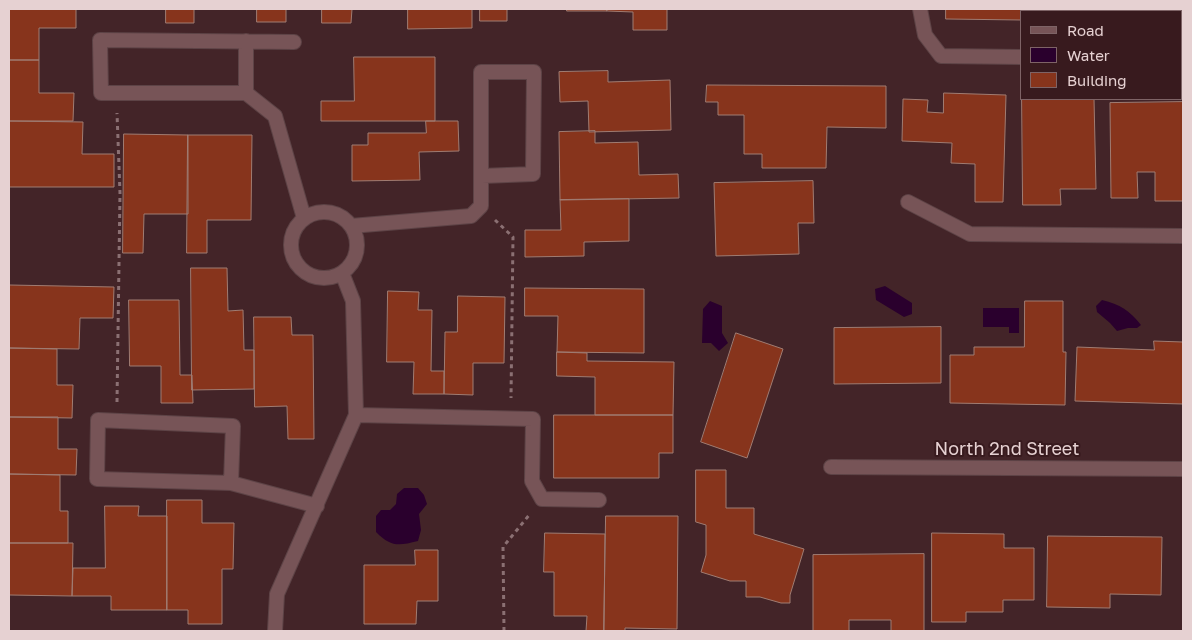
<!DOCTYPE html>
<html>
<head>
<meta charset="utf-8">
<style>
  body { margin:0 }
  #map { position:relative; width:1192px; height:640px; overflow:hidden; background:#432428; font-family:"Golos Text",sans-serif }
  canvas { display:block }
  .frame { position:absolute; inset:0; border:10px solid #e6d1d2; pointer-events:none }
  .legend { position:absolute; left:1020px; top:10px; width:162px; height:90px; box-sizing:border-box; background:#381a1e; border:1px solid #7e6366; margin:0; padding:6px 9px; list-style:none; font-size:15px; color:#e6d1d2 }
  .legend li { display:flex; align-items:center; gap:10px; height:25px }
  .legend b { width:25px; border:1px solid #7e6366 }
</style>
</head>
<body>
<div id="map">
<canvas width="1192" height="640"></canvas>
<div class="frame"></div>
<ul class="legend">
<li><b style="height:6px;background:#775457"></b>Road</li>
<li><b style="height:14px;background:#2a002d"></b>Water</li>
<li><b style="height:14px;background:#87341c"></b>Building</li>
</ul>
</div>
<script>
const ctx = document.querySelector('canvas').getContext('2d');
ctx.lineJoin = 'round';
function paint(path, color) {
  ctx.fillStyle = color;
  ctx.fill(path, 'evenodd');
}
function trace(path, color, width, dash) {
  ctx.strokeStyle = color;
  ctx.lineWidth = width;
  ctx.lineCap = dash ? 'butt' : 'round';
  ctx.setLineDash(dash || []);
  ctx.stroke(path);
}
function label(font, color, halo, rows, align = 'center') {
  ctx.font = font + ' "Golos Text",sans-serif';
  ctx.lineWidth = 4;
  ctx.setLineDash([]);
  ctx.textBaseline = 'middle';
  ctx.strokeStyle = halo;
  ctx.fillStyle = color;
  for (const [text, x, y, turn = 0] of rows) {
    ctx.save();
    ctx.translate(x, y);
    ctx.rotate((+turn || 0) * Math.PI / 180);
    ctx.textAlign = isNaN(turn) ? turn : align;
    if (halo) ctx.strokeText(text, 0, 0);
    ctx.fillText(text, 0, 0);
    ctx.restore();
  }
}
const water = new Path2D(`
  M 885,286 L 912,303 L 912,314 L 904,317 L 876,300 L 875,289 Z
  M 1102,300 C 1120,304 1130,311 1141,325 L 1137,328 L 1128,328 L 1117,331 L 1110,323 L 1097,312 L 1096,306 Z
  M 710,301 L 722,306 L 722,333 L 728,343 L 719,351 L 711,343 L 702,343 L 703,309 Z
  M 983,308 L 1019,308 L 1019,333 L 1009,333 L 1009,327 L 983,327 Z
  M 404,488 L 418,488 L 424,495 L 427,504 L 419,514 L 421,530 L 418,541 C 398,546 391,547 376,532 L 376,516 L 381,510 L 390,510 L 396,504 L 397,494 Z`);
const building = new Path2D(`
  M 9,9 L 76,9 L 76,28 L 39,28 L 39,60 L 9,60 Z
  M 166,9 L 194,9 L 194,23 L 166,23 Z
  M 257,9 L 286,9 L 286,22 L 257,22 Z
  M 322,9 L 352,9 L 351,23 L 322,23 Z
  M 408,9 L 472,9 L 472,28 L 408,29 Z
  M 480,9 L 507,9 L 507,21 L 480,21 Z
  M 567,9 L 607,9 L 607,11 L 567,11 Z
  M 607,9 L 667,9 L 667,30 L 633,30 L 633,12 L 607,11 Z
  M 946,9 L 1056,9 L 1056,11 L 1021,11 L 1021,20 L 946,19 Z
  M 354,57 L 435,57 L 435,121 L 321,121 L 321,101 L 354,101 Z
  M 9,60 L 39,60 L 39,93 L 74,93 L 73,121 L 9,121 Z
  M 608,71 L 608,82 L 670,80 L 671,130 L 589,132 L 588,101 L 560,102 L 559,72 Z
  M 707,85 L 886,86 L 886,128 L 827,127 L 826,168 L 762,168 L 762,154 L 744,154 L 744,115 L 718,115 L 718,102 L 706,102 Z
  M 944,93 L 1006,95 L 1003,202 L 975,202 L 975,164 L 951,163 L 952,143 L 902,141 L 903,99 L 928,100 L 927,112 L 943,113 Z
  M 1022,99 L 1094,99 L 1096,189 L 1060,189 L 1061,205 L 1023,205 Z
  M 1183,102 L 1183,201 L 1155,201 L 1155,172 L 1137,172 L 1138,198 L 1111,198 L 1110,103 Z
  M 9,121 L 83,122 L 82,154 L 114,154 L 114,187 L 9,187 Z
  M 426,121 L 458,121 L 459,151 L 419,152 L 420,180 L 352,181 L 352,145 L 368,145 L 368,133 L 426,133 Z
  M 595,131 L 595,143 L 638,142 L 639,175 L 678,174 L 679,198 L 560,200 L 559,132 Z
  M 124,134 L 188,135 L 188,214 L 144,214 L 143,253 L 123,253 Z
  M 188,135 L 252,135 L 251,220 L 207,220 L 207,253 L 187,253 Z
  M 813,181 L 814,223 L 798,223 L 799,254 L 716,256 L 714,183 Z
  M 629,199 L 629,241 L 584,242 L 584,256 L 525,257 L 525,230 L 561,230 L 560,200 Z
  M 191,268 L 227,268 L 228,311 L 243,310 L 244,350 L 254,350 L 254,389 L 192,390 Z
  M 9,285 L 114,287 L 113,318 L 80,318 L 79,349 L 9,348 Z
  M 525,288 L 644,289 L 644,353 L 557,352 L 558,316 L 525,316 Z
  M 388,291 L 419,292 L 418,310 L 432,310 L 431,371 L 444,371 L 444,394 L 413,394 L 414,362 L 387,362 Z
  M 458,296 L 505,297 L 504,363 L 473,363 L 473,395 L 444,394 L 445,332 L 457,332 Z
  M 129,300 L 179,300 L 180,375 L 192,375 L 193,403 L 161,403 L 161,366 L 130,366 Z
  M 1025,301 L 1063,301 L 1063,352 L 1066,352 L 1065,405 L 950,403 L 950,355 L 974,355 L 974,347 L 1024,347 Z
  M 254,317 L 291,317 L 292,335 L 313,335 L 314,439 L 288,439 L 287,406 L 255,407 Z
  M 941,327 L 941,383 L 834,384 L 834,328 Z
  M 736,333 L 783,349 L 747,458 L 701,442 Z
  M 1154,341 L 1183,342 L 1183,404 L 1075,401 L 1077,347 L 1154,350 Z
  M 9,348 L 57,349 L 57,385 L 73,385 L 72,418 L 9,417 Z
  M 557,352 L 587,353 L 587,361 L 674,362 L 673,415 L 595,415 L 595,377 L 557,376 Z
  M 554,415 L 673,415 L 673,453 L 659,453 L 659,478 L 554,478 Z
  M 9,417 L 58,417 L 58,449 L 77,449 L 76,475 L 9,474 Z
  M 696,470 L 726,470 L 726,508 L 754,508 L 754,534 L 804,549 L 790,595 L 790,603 L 781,603 L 760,597 L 746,597 L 746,581 L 730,581 L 701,572 L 706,555 L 706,525 L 696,522 Z
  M 9,474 L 60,475 L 60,511 L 68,511 L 68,543 L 9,543 Z
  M 167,500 L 202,500 L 202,523 L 234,523 L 233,569 L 222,569 L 222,624 L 188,624 L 188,610 L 167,610 Z
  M 105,506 L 139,506 L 138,516 L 167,516 L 167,610 L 111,610 L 111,596 L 72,596 L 73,568 L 105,568 Z
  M 606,516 L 678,516 L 677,629 L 625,628 L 625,631 L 604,631 Z
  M 545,533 L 605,534 L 604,631 L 586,631 L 587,616 L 554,616 L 554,572 L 544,572 Z
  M 932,533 L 1004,534 L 1004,548 L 1034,548 L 1034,600 L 1003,600 L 1003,612 L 966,612 L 966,622 L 932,622 Z
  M 1048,536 L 1162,537 L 1161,595 L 1110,594 L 1110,608 L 1047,607 Z
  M 9,543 L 73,543 L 72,596 L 9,595 Z
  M 415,550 L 438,550 L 438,601 L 417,601 L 416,624 L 364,624 L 364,565 L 415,565 Z
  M 924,554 L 924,631 L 891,631 L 891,620 L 849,620 L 849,631 L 813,631 L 813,555 Z`);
const path = new Path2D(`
  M 495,220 L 513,237 L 511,398
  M 117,402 L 120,193 L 117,113
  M 504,631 L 503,547 L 530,514`);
const service = new Path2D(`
  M 920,9 L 925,35 L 941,56 L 1021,57`);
const minor = new Path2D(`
  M 246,41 L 246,93
  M 294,42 L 100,40 L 101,93 L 246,93 L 275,116 L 304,218
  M 908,202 L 970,234 L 1183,236
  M291 245a33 33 0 1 1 66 0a33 33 0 1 1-66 0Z
  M 351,226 L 471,216 L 481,206 L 481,72 L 534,72 L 533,174 L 482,176
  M 356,415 L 533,419 L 532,481 L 542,499 L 599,500
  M 831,467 L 1183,469
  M 231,483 L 233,426 L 98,420 L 97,479 L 231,483 L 317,506
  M 275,631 L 277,594 L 356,415 L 353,301 L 342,273`);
const streetNames = [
  ["North 2nd Street",1007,449]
];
paint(water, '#2a002d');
paint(building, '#87341c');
trace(building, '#a07c72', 1);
trace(service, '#5d4346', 16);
trace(minor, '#5d4346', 16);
trace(path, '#8b7073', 3, [4, 4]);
trace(service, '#775457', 14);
trace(minor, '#775457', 14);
label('18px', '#e6d1d2', '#381a1e', streetNames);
</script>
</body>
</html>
